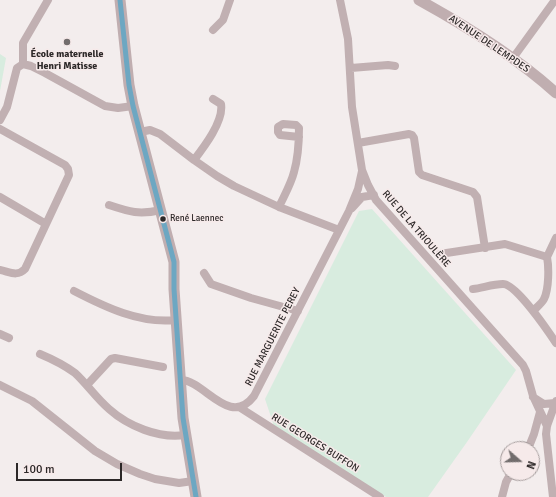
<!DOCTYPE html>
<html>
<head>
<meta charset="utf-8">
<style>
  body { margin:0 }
  #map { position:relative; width:556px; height:497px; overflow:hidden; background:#f3eded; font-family:Signika,sans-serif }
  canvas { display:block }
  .north { position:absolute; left:500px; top:441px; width:40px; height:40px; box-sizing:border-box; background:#f6eaea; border:1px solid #a59c9c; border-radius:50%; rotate:110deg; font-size:11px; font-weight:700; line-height:16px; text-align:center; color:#2c2828 }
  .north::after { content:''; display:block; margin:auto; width:14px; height:18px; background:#726d6d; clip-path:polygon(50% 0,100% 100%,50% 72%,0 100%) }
  .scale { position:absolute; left:16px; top:463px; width:106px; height:18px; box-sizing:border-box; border:2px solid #2c2828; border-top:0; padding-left:5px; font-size:12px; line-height:14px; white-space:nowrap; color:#2c2828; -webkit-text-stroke:3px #f6eaea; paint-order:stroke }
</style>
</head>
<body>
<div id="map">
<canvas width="556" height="497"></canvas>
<div class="north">N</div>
<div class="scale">100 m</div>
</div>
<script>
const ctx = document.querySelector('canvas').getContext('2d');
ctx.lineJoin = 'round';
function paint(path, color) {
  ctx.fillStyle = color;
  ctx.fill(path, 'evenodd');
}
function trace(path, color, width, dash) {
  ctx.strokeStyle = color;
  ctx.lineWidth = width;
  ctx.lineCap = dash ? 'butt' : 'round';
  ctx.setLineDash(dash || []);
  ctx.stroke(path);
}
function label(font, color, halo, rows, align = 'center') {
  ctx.font = font + ' Signika,sans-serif';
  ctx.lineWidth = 3;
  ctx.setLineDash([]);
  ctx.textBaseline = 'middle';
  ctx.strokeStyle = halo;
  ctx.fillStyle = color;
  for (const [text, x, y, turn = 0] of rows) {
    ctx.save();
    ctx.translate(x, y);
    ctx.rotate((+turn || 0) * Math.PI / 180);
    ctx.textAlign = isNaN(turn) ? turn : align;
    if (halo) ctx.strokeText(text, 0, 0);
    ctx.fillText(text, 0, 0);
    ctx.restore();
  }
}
const green = new Path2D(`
  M 0,54 L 6,58 L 0,91 Z
  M 372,209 L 516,370 L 467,442 L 428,497 L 386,497 L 274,426 L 265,399 L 359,211 Z`);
const street = new Path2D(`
  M 340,0 L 348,39 L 352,107 L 362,170 L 368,185 L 376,200 L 523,365 L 526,371 L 533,396 L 547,426
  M 213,30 L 223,20 L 230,0
  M 513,58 L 555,0
  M 23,64 L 31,66 L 45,73 L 105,106 L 118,108 L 133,106
  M 23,64 L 23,43 L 48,0
  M 351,68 L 388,65 L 395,66
  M 0,120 L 7,107 L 17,68 L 23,64
  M 0,129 L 65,165 L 68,169 L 69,175 L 25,269 C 17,277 10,272 0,270
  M 140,132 L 150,130 L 160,134 L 194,160 L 217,176 L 234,186 L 279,207 L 339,230
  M 358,143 L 409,134 L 412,135 L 414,138 L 419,172 L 422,175 L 473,192 L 477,197 L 485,248
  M 194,160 C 204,147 224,121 221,104 L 213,99
  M 0,197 L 46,224
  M 109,205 C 130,212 139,215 161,210
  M 279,207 C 284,196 291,184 294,172 C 298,158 299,143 299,128 L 296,125 L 283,124 L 278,127 L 278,132 L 280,135 L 299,137
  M 352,208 L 362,197 L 374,195
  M 440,254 L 505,244 L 547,257 C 549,267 549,289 544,299 C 542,303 537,307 533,311
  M 547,257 L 556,238
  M 204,273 L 211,284 L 251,298 L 298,311
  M 473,289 C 482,288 493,284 503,284 C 516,284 548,331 556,343
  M 74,291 C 105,307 140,324 176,320
  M 0,334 L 9,338
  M 40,354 C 52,359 64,365 75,373 C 87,384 96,398 109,409 C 128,426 159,439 185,435
  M 180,380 C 204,379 229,429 254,396 L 349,211 L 358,189 L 362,171
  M 0,385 L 32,401 L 95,451 L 117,464 L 140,474 L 155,479 L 179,483 L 193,481
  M 87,385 L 111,359 L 115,358 L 163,367
  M 533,397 L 544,404 L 555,403
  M 239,407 L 380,497
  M 528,449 L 534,434 L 540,412
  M 502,497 L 506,482 L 511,473
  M 553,497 L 546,434 L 547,426 L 556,401`);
const secondary = new Path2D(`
  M 120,0 L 129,85 L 133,106 L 174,262 L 174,289 L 183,418 L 196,497
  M 419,0 C 468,27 515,56 556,93`);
const bus1 = new Path2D(`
  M 120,0 L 129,85 L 133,106 L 174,262 L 174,289 L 183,418 L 196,497`);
const markers = [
  [67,42,4,"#726d6d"],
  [163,219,3.5,"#2c2828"]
];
const busNames = [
  ["René Laennec",170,219]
];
const streetNames = [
  ["AVENUE DE LEMPDES",489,44,34],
  ["RUE DE LA TRIOULÈRE",416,229,49],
  ["RUE MARGUERITE PEREY",273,337,-63],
  ["RUE GEORGES BUFFON",315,443,32]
];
const poiNames = [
  ["École maternelle",67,54],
  ["Henri Matisse",67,66]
];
paint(green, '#d8ecdf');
trace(street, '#c1b0b2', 8);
trace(secondary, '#c0aeb0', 11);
trace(bus1, '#6da7c2', 5);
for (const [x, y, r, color] of markers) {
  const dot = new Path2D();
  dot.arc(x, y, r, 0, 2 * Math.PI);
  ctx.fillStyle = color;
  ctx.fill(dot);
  trace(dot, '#f6eaea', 1.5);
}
label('9px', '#2c2828', '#f6eaea', busNames, 'left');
label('10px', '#2c2828', '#f6eaea', streetNames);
label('bold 10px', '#2c2828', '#f6eaea', poiNames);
</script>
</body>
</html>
